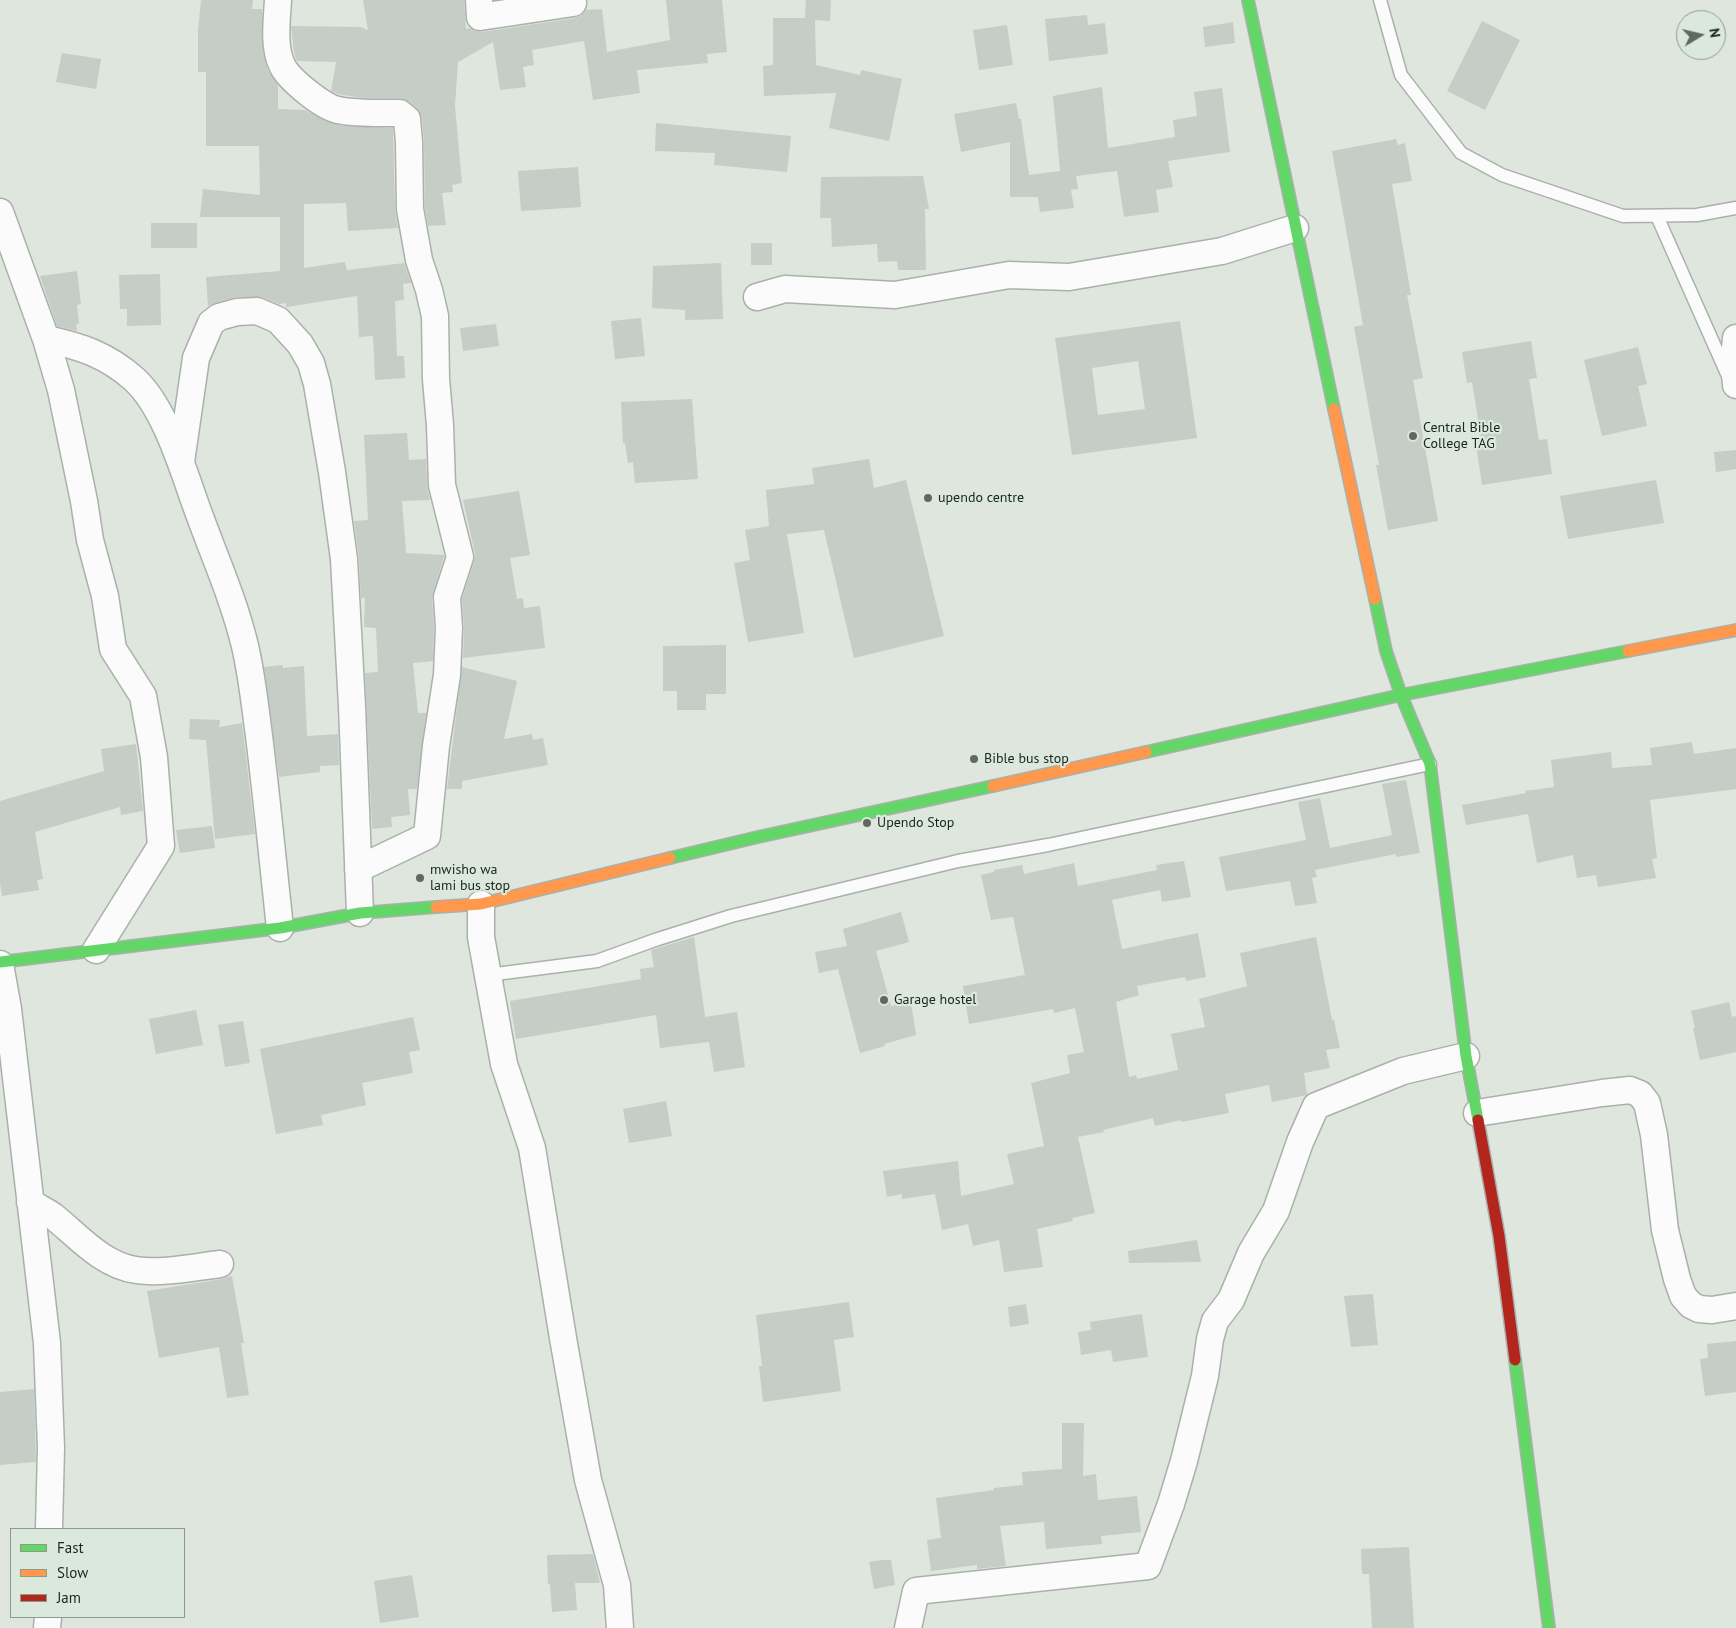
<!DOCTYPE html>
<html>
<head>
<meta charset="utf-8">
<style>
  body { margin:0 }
  #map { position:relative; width:1736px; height:1628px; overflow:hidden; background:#dee6de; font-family:"PT Sans",sans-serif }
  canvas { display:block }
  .legend { position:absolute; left:10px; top:1528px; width:175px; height:90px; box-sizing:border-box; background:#dae9db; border:1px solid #8f9a8f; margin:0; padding:6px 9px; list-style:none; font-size:15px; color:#1e231e }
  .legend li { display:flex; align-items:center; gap:10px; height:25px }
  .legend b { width:25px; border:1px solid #8f9a8f }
  .north { position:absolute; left:1676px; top:10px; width:50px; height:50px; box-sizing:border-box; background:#dae9db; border:1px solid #8f9a8f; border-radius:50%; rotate:81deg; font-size:14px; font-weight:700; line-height:20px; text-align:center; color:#1e231e }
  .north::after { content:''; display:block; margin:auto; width:18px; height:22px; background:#616761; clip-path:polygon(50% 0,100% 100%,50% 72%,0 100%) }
</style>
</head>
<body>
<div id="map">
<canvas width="1736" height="1628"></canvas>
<ul class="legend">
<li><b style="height:6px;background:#63d668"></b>Fast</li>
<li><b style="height:6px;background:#ff974d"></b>Slow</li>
<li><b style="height:6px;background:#b3261e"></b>Jam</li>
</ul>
<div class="north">N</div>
</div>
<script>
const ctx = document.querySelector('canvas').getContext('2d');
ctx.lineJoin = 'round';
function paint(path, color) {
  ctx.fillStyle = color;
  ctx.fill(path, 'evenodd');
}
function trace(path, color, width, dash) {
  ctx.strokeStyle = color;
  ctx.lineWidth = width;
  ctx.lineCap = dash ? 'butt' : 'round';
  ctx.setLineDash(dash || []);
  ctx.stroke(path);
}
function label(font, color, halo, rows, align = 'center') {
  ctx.font = font + ' "PT Sans",sans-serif';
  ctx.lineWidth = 4.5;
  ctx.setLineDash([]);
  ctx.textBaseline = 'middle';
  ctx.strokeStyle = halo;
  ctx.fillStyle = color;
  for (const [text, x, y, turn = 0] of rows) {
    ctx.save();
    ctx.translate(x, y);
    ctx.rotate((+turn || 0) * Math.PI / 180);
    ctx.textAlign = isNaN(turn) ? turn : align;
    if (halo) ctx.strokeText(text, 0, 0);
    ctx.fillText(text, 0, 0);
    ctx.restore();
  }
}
const building = new Path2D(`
  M 201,0 L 253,0 L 252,9 L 262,9 L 263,52 L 268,71 L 278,85 L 278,109 L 305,110 L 325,121 L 342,126 L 393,128 L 395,209 L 398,228 L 348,231 L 346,203 L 304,204 L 304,268 L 345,262 L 347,270 L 404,263 L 411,283 L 403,284 L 404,300 L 395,301 L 397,356 L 404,356 L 405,378 L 375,380 L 373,336 L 359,337 L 357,296 L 286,307 L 286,303 L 279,304 L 262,297 L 236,297 L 215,303 L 208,306 L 206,277 L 280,271 L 280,217 L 200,217 L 203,189 L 260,195 L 259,146 L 206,146 L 206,72 L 198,72 L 198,30 Z
  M 363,0 L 464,0 L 466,29 L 471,28 L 475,31 L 482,32 L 575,18 L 582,15 L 586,10 L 602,9 L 607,52 L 670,40 L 666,0 L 722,0 L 727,52 L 707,54 L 708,63 L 637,70 L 640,93 L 593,100 L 584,41 L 532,50 L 534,65 L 523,67 L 526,87 L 500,90 L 493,42 L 458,62 L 455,106 L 462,183 L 452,185 L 453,192 L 442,193 L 446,225 L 428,226 L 425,208 L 424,142 L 422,118 L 417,108 L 410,102 L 401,98 L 361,98 L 338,94 L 331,91 L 336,62 L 297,61 L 294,53 L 291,26 L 360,27 L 368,30 Z
  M 806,0 L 831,0 L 830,21 L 815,20 L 816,65 L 860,75 L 861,70 L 902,79 L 889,141 L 829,128 L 836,93 L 764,96 L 763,66 L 773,65 L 773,18 L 805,18 Z
  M 1087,15 L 1088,25 L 1105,23 L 1108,54 L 1049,61 L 1045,19 Z
  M 1482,21 L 1520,40 L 1485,110 L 1447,91 Z
  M 1233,22 L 1235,43 L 1205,47 L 1203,27 Z
  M 1007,25 L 1013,65 L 979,70 L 973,30 Z
  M 62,53 L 101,59 L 96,89 L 56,82 Z
  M 1102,87 L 1108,148 L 1175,137 L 1173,120 L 1197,116 L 1194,92 L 1222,88 L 1230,152 L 1168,161 L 1173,187 L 1156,190 L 1159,212 L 1124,217 L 1117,171 L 1076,176 L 1078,189 L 1071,190 L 1074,208 L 1040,212 L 1038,197 L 1010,197 L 1010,142 L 961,152 L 954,114 L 1016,103 L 1019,119 L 1021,119 L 1029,175 L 1060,171 L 1053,96 Z
  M 656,123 L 791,136 L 787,172 L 714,165 L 715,153 L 655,151 Z
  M 1396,139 L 1398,145 L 1405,143 L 1412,181 L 1392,184 L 1411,295 L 1407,295 L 1423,378 L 1413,380 L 1438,521 L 1388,530 L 1376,465 L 1379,465 L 1354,327 L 1363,325 L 1332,151 Z
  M 578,167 L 581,207 L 521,211 L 518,171 Z
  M 923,176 L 929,209 L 925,209 L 926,270 L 898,270 L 897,261 L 878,262 L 877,244 L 832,247 L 831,218 L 820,218 L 821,177 Z
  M 151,223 L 197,223 L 197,248 L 151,248 Z
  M 751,243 L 772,243 L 772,265 L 751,265 Z
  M 721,263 L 723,319 L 685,320 L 685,310 L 652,308 L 653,266 Z
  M 77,271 L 81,304 L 77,305 L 79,324 L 76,324 L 77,331 L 57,326 L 40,276 Z
  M 160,274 L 161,325 L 127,326 L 127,309 L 120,309 L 119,275 Z
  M 641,318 L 645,356 L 615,359 L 611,321 Z
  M 1180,321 L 1197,438 L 1072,455 L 1055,338 ZM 1138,361 L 1145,409 L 1098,415 L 1092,368 Z
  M 496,324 L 499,346 L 463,351 L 460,328 Z
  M 1531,341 L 1537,378 L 1529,379 L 1539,440 L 1547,439 L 1552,474 L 1482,485 L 1476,445 L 1482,444 L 1472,382 L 1467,383 L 1462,352 Z
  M 1638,347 L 1647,384 L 1638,386 L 1647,426 L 1602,436 L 1584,360 Z
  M 692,399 L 698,479 L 635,483 L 633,462 L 628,463 L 625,443 L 623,443 L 621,402 Z
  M 407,433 L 409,460 L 426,459 L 427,486 L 430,500 L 402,501 L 406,553 L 444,555 L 444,556 L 432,598 L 434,628 L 433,661 L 413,663 L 418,713 L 426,713 L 417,789 L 408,789 L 410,815 L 391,817 L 392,827 L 372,829 L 365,673 L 378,672 L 376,628 L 364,627 L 365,598 L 361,598 L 359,558 L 354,521 L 368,520 L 364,435 Z
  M 1736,450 L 1736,469 L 1716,472 L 1714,452 Z
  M 869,459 L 874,488 L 906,480 L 944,636 L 854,658 L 824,530 L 787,534 L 804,633 L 748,642 L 734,563 L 750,560 L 745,530 L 769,526 L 766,490 L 814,484 L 812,468 Z
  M 1656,480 L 1664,523 L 1568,539 L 1560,496 Z
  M 519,491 L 530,555 L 510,558 L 517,599 L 523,598 L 524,608 L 540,606 L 545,648 L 463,658 L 464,627 L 462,599 L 474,562 L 475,554 L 463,500 Z
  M 726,645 L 726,694 L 706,694 L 706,710 L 677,710 L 677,691 L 663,691 L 663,646 Z
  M 283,665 L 283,668 L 304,666 L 307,736 L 338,734 L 339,765 L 320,766 L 320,772 L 279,777 L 264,667 Z
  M 462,667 L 517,681 L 504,739 L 532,734 L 533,740 L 543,738 L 548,765 L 462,781 L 462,789 L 447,789 Z
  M 190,719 L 220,720 L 219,727 L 242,723 L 255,834 L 215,839 L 206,740 L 189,739 Z
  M 1692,742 L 1694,754 L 1736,748 L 1736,789 L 1650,800 L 1657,858 L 1652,859 L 1656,878 L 1598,887 L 1596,875 L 1577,878 L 1573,855 L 1537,863 L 1528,814 L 1466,825 L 1462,805 L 1526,793 L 1525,791 L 1554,787 L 1551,760 L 1611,752 L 1612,768 L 1652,765 L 1650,748 Z
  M 136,744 L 143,811 L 121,815 L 120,807 L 35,832 L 43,879 L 37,880 L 39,890 L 2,896 L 0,883 L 0,801 L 104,771 L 101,749 Z
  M 1406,780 L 1420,853 L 1396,857 L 1396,854 L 1315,870 L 1317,877 L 1312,878 L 1317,903 L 1295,906 L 1290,881 L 1226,891 L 1219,857 L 1306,840 L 1298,802 L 1320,798 L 1330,848 L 1392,835 L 1382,784 Z
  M 212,826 L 215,848 L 180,853 L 176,830 Z
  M 1184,861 L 1191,897 L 1162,902 L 1160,890 L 1112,900 L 1122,949 L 1198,933 L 1206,977 L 1186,981 L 1185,977 L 1137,986 L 1139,995 L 1116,1002 L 1129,1077 L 1136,1075 L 1137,1079 L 1178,1070 L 1171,1034 L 1205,1027 L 1199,999 L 1247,986 L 1240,953 L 1316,937 L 1332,1020 L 1334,1020 L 1340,1048 L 1326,1050 L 1330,1068 L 1304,1073 L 1307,1095 L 1272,1102 L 1269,1085 L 1225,1094 L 1229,1113 L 1181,1122 L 1181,1120 L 1155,1126 L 1153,1118 L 1103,1130 L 1104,1132 L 1078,1137 L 1095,1213 L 1072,1218 L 1073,1221 L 1037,1229 L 1043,1267 L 1004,1272 L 999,1240 L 973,1246 L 968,1224 L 942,1230 L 935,1194 L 902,1199 L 902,1194 L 887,1197 L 883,1171 L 958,1161 L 961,1196 L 1014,1184 L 1007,1154 L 1044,1146 L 1031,1083 L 1070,1073 L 1067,1055 L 1084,1052 L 1075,1008 L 1054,1013 L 1053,1009 L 969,1024 L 963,986 L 1025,975 L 1013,917 L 991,920 L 981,875 L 994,872 L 994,870 L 1022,865 L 1024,874 L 1074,863 L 1078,886 L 1157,870 L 1156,865 Z
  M 901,912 L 909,942 L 876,951 L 891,1006 L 911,1003 L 916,1035 L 884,1044 L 885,1046 L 860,1053 L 838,969 L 819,973 L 815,952 L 847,946 L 843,929 Z
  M 694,937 L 705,1017 L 737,1012 L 745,1067 L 714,1072 L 709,1042 L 660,1048 L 656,1015 L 516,1039 L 510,1001 L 641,979 L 640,969 L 654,967 L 651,950 Z
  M 1729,1002 L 1732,1017 L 1736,1016 L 1736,1052 L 1700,1060 L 1693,1028 L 1695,1028 L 1691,1011 Z
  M 196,1010 L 203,1045 L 156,1054 L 149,1019 Z
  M 413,1017 L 420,1050 L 409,1052 L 413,1073 L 362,1083 L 366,1105 L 321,1115 L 323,1125 L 276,1134 L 260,1049 Z
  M 243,1021 L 250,1063 L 225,1067 L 218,1025 Z
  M 666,1101 L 672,1136 L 629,1143 L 623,1109 Z
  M 1197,1240 L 1201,1262 L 1129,1263 L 1128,1251 Z
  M 232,1276 L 244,1343 L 241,1343 L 249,1395 L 227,1398 L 219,1347 L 159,1358 L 147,1291 L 222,1279 Z
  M 1373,1294 L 1378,1345 L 1351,1347 L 1344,1296 Z
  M 849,1302 L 854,1337 L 834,1340 L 841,1391 L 763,1402 L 759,1366 L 762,1366 L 756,1315 Z
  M 1026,1304 L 1029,1324 L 1010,1327 L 1008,1307 Z
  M 1142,1314 L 1148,1357 L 1113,1362 L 1111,1350 L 1081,1355 L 1078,1332 L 1091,1330 L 1090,1322 Z
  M 1736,1341 L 1736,1392 L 1705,1396 L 1700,1359 L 1708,1358 L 1707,1344 Z
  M 34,1389 L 36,1462 L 0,1465 L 0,1392 Z
  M 1062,1423 L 1084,1423 L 1083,1476 L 1096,1474 L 1098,1500 L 1137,1496 L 1141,1532 L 1101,1536 L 1102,1544 L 1046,1549 L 1044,1522 L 1000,1526 L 1006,1566 L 977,1569 L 977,1565 L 931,1571 L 927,1540 L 941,1538 L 936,1498 L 994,1490 L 994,1488 L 1023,1485 L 1022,1472 L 1062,1469 Z
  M 1409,1547 L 1414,1628 L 1372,1628 L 1369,1574 L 1362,1574 L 1361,1549 Z
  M 593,1554 L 600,1583 L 575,1583 L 577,1610 L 552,1612 L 550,1584 L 548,1584 L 547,1555 Z
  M 882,1560 L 891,1560 L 895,1585 L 874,1589 L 869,1562 Z
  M 412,1575 L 419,1617 L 380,1623 L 374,1581 Z`);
const lane = new Path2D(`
  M 1380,0 L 1401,75 L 1461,153 L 1502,175 L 1623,216 L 1697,215 L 1736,208
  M 1657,216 L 1728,376
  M 488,975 L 597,961 L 655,940 L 731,916 L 958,861 L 1048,845 L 1430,764`);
const street = new Path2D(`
  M 278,0 C 277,19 273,47 282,65 C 288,79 323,107 338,110 C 356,114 381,113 400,113 L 407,119 L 409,142 L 410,209 L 419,260 L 429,290 L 435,316 L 436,379 L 440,425 L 442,485 L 460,557 L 447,597 L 449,628 L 447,675 L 436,746 L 427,836 L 358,869
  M 479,0 L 480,17 L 573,3
  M 0,212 L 46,339 L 61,390 L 84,501 L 90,540 L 105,596 L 113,649 L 143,696 L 154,757 L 161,846 L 96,950
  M 757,297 L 785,289 L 895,295 L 1009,275 L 1069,277 L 1222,251 L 1295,228
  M 1736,338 L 1734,359 L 1736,385
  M 46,339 C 80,346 107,355 134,379 C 163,405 181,463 194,500 C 211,549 233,596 245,646 C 252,676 255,706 259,736 C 267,800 273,864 280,928
  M 181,462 L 196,358 L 211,323 L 219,317 L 237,312 L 257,311 L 278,320 L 300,344 L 311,363 L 317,384 L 332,472 L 344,559 L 352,706 L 360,913
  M 481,904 L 481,937 L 504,1064 L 532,1148 L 563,1338 L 588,1480 L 617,1585 L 620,1628
  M 0,964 L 8,1009 L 47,1343 L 51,1448 L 49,1529
  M 1477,1113 L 1602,1093 L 1630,1090 L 1640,1094 L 1647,1103 L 1654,1135 L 1665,1230 L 1677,1279 L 1683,1296 L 1691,1305 L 1699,1309 L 1712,1310 L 1736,1306
  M 30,1202 C 37,1207 46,1211 53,1216 C 78,1236 102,1265 136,1270 C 161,1274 194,1267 220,1264
  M 47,1628 L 48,1617
  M 908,1628 L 916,1591 L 1148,1566 L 1171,1504 L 1184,1461 L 1205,1376 L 1210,1339 L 1215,1321 L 1231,1300 L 1251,1253 L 1276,1211 L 1300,1142 L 1316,1106 L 1403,1071 L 1466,1056`);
const fast = new Path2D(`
  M 1248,0 L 1334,409
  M 1375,599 L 1386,651 L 1401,695 L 1430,764 L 1466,1056 L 1478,1120
  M 1146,752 L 1401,695 L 1628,651
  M 670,858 L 758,837 L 993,786
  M 0,962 L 280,928 L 360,913 L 436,907
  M 1515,1360 L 1549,1628`);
const slow = new Path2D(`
  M 1334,409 L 1375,599
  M 1628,651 L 1736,630
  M 993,786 L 1146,752
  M 436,907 L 481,904 L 670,858`);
const jam = new Path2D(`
  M 1478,1120 L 1499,1236 L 1515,1360`);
const markers = [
  [1413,436,5,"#616761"],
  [928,498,5,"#616761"],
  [974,759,5,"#616761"],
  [867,823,5,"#616761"],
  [420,878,5,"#616761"],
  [884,1000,5,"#616761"]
];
const poiNames = [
  ["Central Bible",1423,428],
  ["College TAG",1423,444],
  ["upendo centre",938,498],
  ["Bible bus stop",984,759],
  ["Upendo Stop",877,823],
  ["mwisho wa",430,870],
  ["lami bus stop",430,886],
  ["Garage hostel",894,1000]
];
paint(building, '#c6ccc6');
trace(lane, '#aab1aa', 15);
trace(street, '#aab1aa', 29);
trace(fast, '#aab1aa', 14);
trace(slow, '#aab1aa', 14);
trace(jam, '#aab1aa', 14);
trace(lane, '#fafbfa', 12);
trace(street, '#fafbfa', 26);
trace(fast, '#63d668', 11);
trace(slow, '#ff974d', 11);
trace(jam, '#b3261e', 11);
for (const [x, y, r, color] of markers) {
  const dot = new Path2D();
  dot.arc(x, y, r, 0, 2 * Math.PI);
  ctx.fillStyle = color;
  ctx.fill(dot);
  trace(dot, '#dae9db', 2);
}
label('14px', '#1e231e', '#dae9db', poiNames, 'left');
</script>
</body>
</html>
